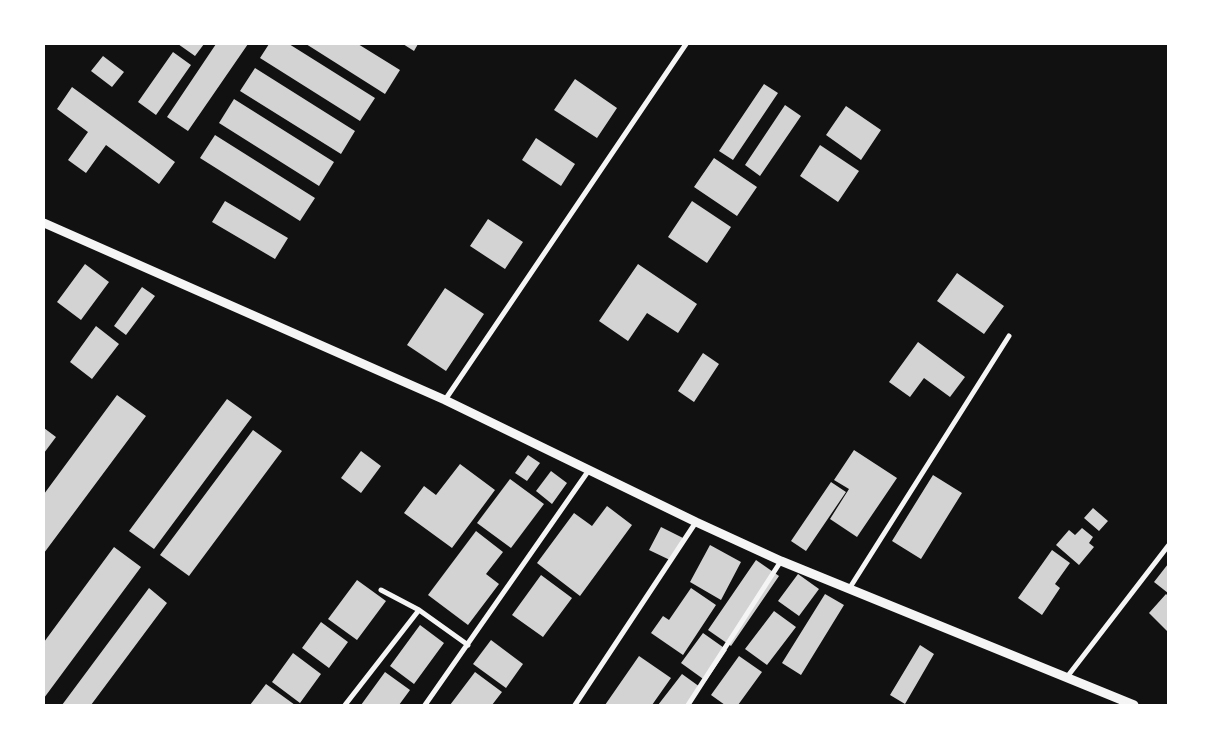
<!DOCTYPE html>
<html>
<head>
<meta charset="utf-8">
<style>
  body { margin:0 }
  #map { position:relative; width:1212px; height:749px; overflow:hidden; background:#111; font-family:Jost,sans-serif }
  canvas { display:block }
  .frame { position:absolute; inset:0; border:45px solid #fff; pointer-events:none }
</style>
</head>
<body>
<div id="map">
<canvas width="1212" height="749"></canvas>
<div class="frame"></div>
</div>
<script>
const ctx = document.querySelector('canvas').getContext('2d');
ctx.lineJoin = 'round';
function paint(path, color) {
  ctx.fillStyle = color;
  ctx.fill(path, 'evenodd');
}
function trace(path, color, width, dash) {
  ctx.strokeStyle = color;
  ctx.lineWidth = width;
  ctx.lineCap = dash ? 'butt' : 'round';
  ctx.setLineDash(dash || []);
  ctx.stroke(path);
}
const building = new Path2D(`
  M 178,44 L 204,44 L 195,56 Z
  M 216,44 L 248,44 L 188,131 L 167,117 Z
  M 269,44 L 289,44 L 375,98 L 360,121 L 260,58 Z
  M 306,44 L 358,44 L 400,70 L 385,94 Z
  M 403,44 L 418,44 L 414,51 Z
  M 173,52 L 191,65 L 156,115 L 138,102 Z
  M 103,56 L 124,72 L 112,87 L 91,71 Z
  M 255,68 L 355,131 L 341,154 L 240,91 Z
  M 575,79 L 617,108 L 597,138 L 554,110 Z
  M 764,84 L 778,93 L 733,160 L 719,151 Z
  M 72,87 L 175,162 L 159,184 L 106,145 L 86,173 L 68,160 L 88,132 L 57,109 Z
  M 234,99 L 334,162 L 319,186 L 219,123 Z
  M 785,105 L 801,116 L 760,176 L 745,165 Z
  M 846,106 L 881,130 L 861,160 L 826,135 Z
  M 215,135 L 315,198 L 300,221 L 200,158 Z
  M 536,138 L 575,164 L 561,186 L 522,160 Z
  M 820,145 L 859,171 L 838,202 L 800,176 Z
  M 714,158 L 757,187 L 737,216 L 694,187 Z
  M 225,201 L 288,238 L 275,259 L 212,222 Z
  M 692,201 L 731,227 L 707,263 L 668,237 Z
  M 488,219 L 523,242 L 505,269 L 470,246 Z
  M 85,264 L 109,282 L 81,320 L 57,302 Z
  M 638,264 L 697,304 L 678,333 L 647,313 L 628,341 L 599,321 Z
  M 957,273 L 1004,306 L 984,334 L 937,301 Z
  M 142,287 L 155,296 L 126,335 L 114,326 Z
  M 445,288 L 484,314 L 446,371 L 407,345 Z
  M 96,326 L 119,344 L 92,379 L 70,362 Z
  M 918,342 L 965,377 L 950,397 L 924,378 L 910,397 L 889,382 Z
  M 703,353 L 719,364 L 694,402 L 678,391 Z
  M 117,395 L 146,416 L 44,553 L 44,494 Z
  M 227,399 L 252,417 L 154,549 L 129,531 Z
  M 44,428 L 56,437 L 44,453 Z
  M 253,430 L 282,451 L 189,576 L 160,555 Z
  M 854,450 L 897,478 L 857,537 L 830,519 L 849,489 L 834,480 Z
  M 361,451 L 381,466 L 361,493 L 341,478 Z
  M 528,455 L 540,463 L 527,481 L 515,473 Z
  M 460,464 L 495,490 L 452,548 L 404,513 L 424,486 L 436,495 Z
  M 551,471 L 567,483 L 552,504 L 536,491 Z
  M 933,475 L 962,493 L 921,559 L 892,541 Z
  M 510,479 L 544,504 L 511,548 L 477,523 Z
  M 831,482 L 846,492 L 806,551 L 791,541 Z
  M 607,506 L 632,525 L 580,596 L 537,563 L 574,513 L 592,526 Z
  M 1093,508 L 1108,521 L 1099,531 L 1084,518 Z
  M 661,527 L 683,538 L 672,561 L 649,550 Z
  M 1082,528 L 1093,537 L 1089,543 L 1094,547 L 1079,565 L 1056,545 L 1069,530 L 1075,535 Z
  M 476,531 L 503,552 L 486,574 L 499,584 L 468,625 L 428,595 Z
  M 710,545 L 741,562 L 721,600 L 690,582 Z
  M 114,547 L 141,567 L 44,698 L 44,642 Z
  M 1052,550 L 1070,563 L 1055,584 L 1060,588 L 1042,615 L 1018,598 Z
  M 756,560 L 779,576 L 731,646 L 708,630 Z
  M 1168,564 L 1168,593 L 1154,582 Z
  M 798,574 L 819,589 L 799,616 L 778,601 Z
  M 541,575 L 572,598 L 543,637 L 512,615 Z
  M 357,580 L 386,601 L 357,640 L 328,619 Z
  M 149,588 L 167,603 L 91,705 L 62,705 Z
  M 691,588 L 716,605 L 683,655 L 651,633 L 663,616 L 669,620 Z
  M 825,594 L 844,605 L 801,675 L 782,663 Z
  M 1166,594 L 1168,596 L 1168,632 L 1149,613 Z
  M 774,611 L 796,627 L 767,665 L 745,649 Z
  M 321,622 L 348,642 L 329,668 L 302,648 Z
  M 420,625 L 444,643 L 414,684 L 390,666 Z
  M 703,633 L 727,650 L 706,681 L 681,663 Z
  M 491,640 L 523,664 L 506,688 L 473,664 Z
  M 920,645 L 934,654 L 905,704 L 890,695 Z
  M 293,653 L 321,674 L 300,703 L 272,682 Z
  M 639,656 L 671,678 L 652,705 L 605,705 Z
  M 739,656 L 762,672 L 738,705 L 725,705 L 711,695 Z
  M 385,672 L 410,690 L 399,705 L 361,705 Z
  M 475,672 L 502,692 L 492,705 L 450,705 Z
  M 682,674 L 700,687 L 686,705 L 658,705 Z
  M 266,684 L 295,705 L 250,705 Z`);
const minor = new Path2D(`
  M 445,400 L 686,44
  M 849,589 L 1009,336
  M 381,590 L 419,610 L 468,645
  M 1067,677 L 1168,546
  M 345,705 L 419,610
  M 425,705 L 589,470
  M 575,705 L 696,522
  M 688,705 L 781,561`);
const tertiary = new Path2D(`
  M 44,223 L 445,400 L 696,522 L 781,561 L 1134,705`);
paint(building, '#d3d3d3');
trace(minor, '#f5f5f5', 5);
trace(tertiary, '#f5f5f5', 9);
</script>
</body>
</html>
